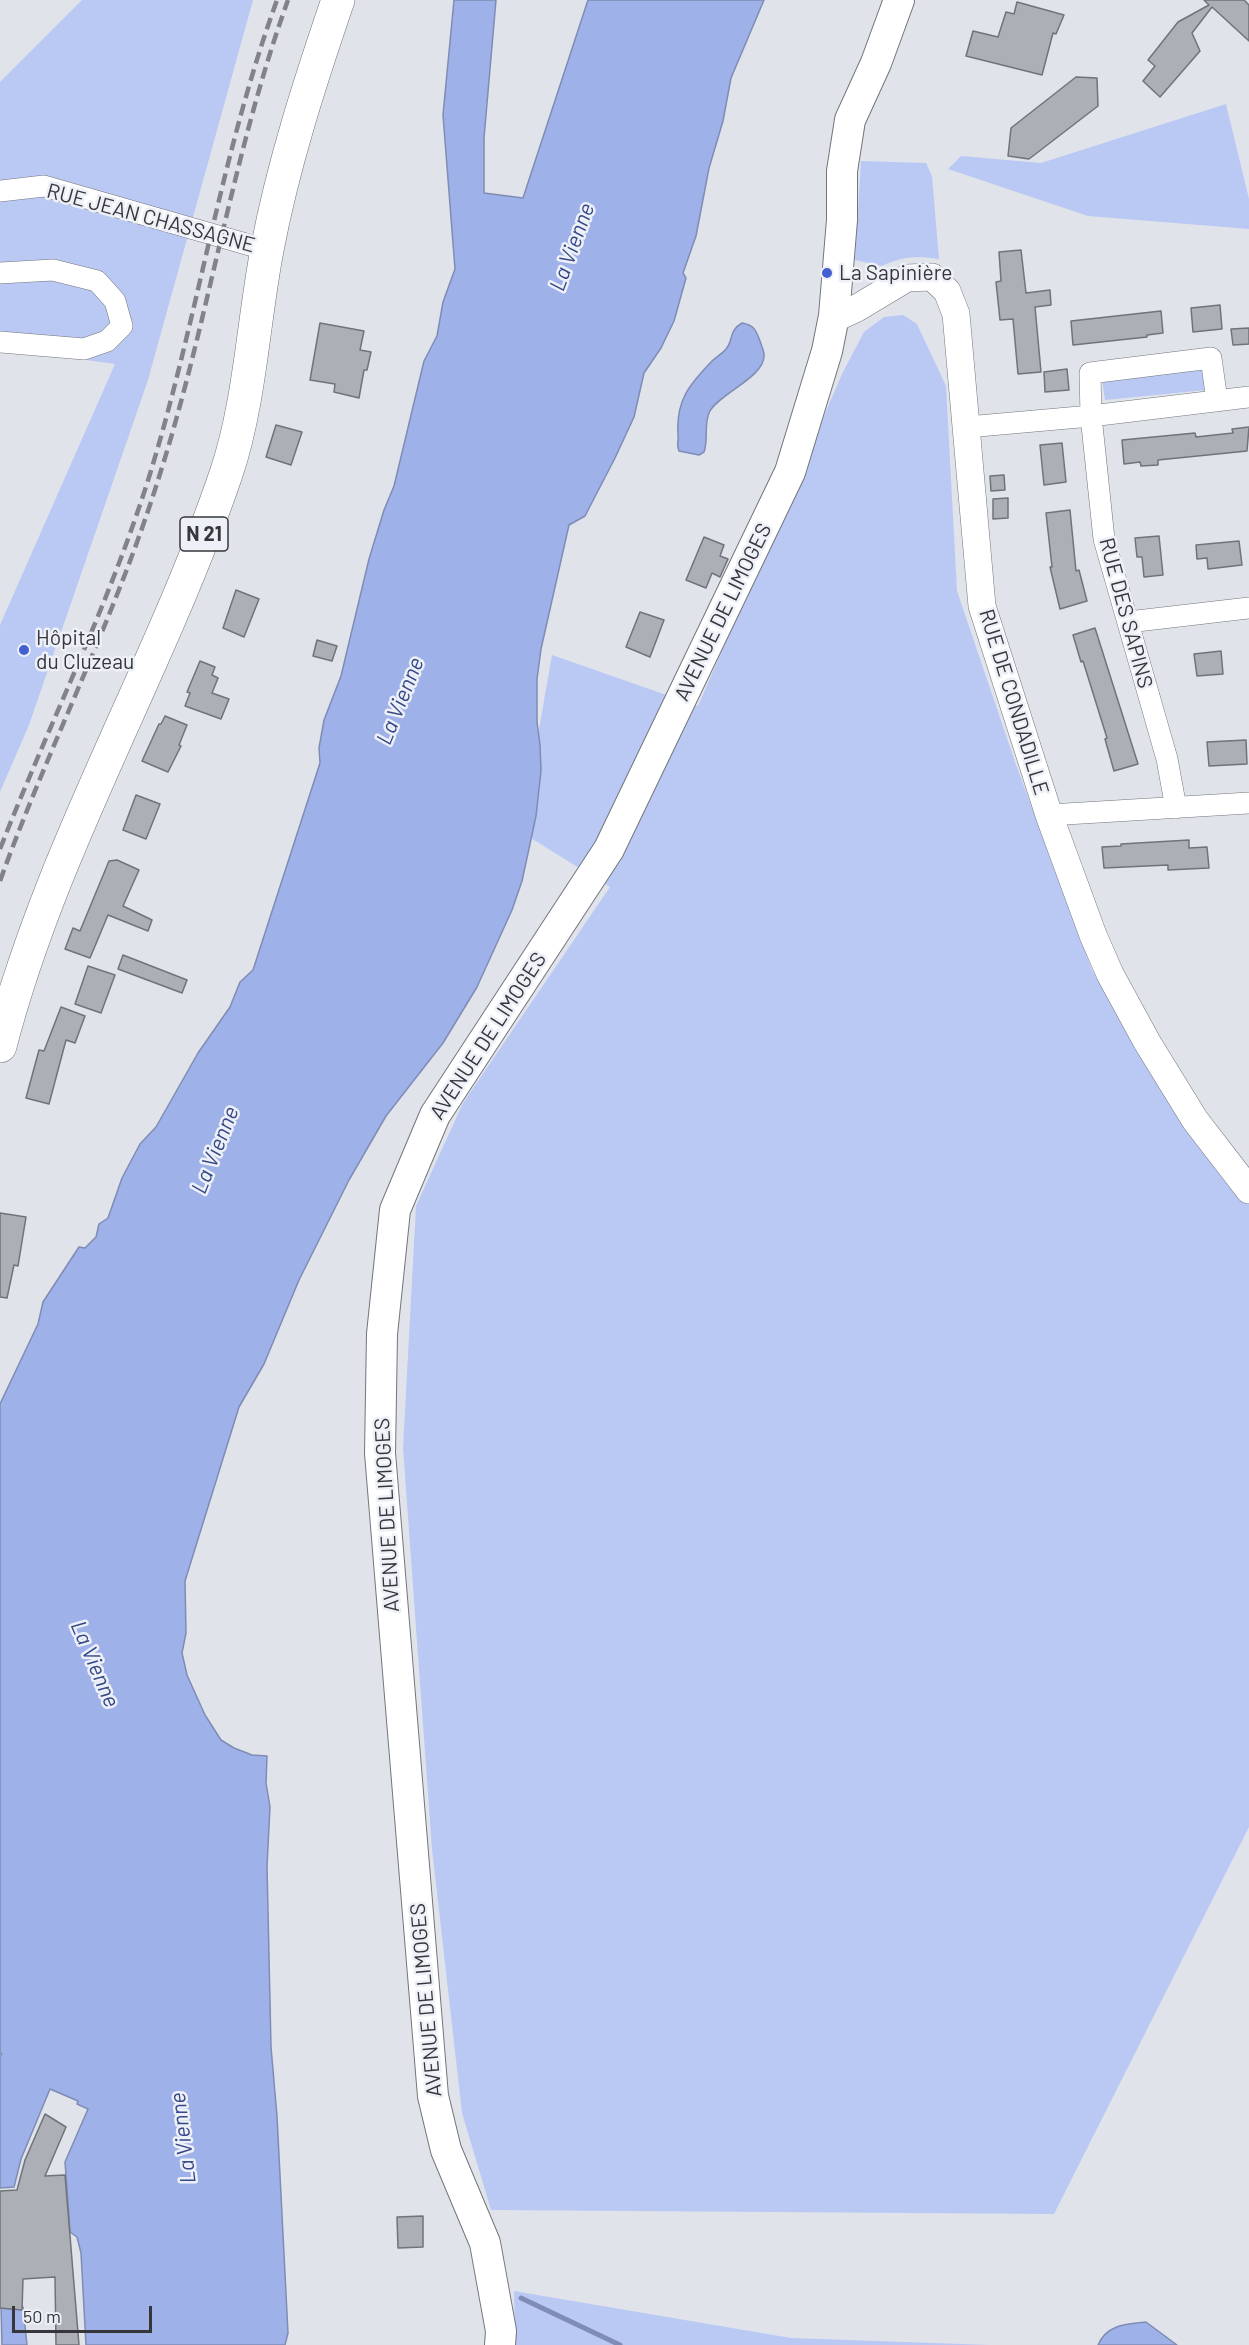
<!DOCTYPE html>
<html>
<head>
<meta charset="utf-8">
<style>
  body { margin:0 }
  #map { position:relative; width:1249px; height:2345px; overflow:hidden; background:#e0e3ea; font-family:Barlow,sans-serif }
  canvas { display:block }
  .scale { position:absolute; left:12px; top:2306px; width:140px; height:27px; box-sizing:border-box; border:3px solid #36373a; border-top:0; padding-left:8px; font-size:18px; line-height:21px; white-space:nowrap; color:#36373a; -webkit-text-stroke:4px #edf0f7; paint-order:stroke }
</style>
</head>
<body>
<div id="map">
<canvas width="1249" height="2345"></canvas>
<div class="scale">50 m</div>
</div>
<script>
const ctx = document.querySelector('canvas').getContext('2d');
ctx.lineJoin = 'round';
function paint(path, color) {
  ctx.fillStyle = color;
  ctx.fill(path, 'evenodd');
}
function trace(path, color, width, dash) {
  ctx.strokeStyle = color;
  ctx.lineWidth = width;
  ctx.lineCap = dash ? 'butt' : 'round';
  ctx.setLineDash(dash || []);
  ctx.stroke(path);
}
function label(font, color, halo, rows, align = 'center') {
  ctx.font = font + ' Barlow,sans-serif';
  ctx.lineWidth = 5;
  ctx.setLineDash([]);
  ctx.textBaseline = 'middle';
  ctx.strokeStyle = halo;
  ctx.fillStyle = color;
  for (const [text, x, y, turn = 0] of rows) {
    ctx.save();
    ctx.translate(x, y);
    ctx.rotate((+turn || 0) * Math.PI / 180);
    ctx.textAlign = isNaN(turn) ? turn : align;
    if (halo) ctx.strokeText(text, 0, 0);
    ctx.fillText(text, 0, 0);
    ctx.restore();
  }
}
const green = new Path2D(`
  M 82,0 L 253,0 L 148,380 L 29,725 L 0,792 L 0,625 L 115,364 L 0,348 L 0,82 Z
  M 1226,104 L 1249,199 L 1249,229 L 1088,216 L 948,169 L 961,156 L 1041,163 Z
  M 861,161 L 926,163 L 932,176 L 939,259 C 917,256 902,256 882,266 L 855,260 Z
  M 903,315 L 917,324 L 946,386 L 957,591 L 1015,762 L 1092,970 L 1193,1132 L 1249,1200 L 1249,1827 L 1054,2214 L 491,2210 L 462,2113 L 432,1849 L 403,1448 L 416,1206 L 463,1103 L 610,887 L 521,832 L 552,655 L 698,706 L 843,372 L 864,332 L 884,317 Z
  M 1203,368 L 1206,390 L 1105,400 L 1102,379 Z
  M 514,2291 L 791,2338 L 990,2345 L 515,2345 Z`);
const water = new Path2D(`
  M 454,0 L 496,0 L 484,138 L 484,193 L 523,198 L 588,0 L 764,0 L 731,78 L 723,121 L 709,168 L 696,236 L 683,273 L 686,278 L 674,321 L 661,348 L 644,373 L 634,417 L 615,458 L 585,516 L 569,525 L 541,649 L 537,679 L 537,722 L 540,745 L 541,771 L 536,816 L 522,881 L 512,910 L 477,987 L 443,1043 L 386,1116 L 349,1180 L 299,1280 L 264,1364 L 239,1407 L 185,1581 L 186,1633 L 182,1653 L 187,1675 L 205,1715 L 221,1740 L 234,1748 L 252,1755 L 267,1756 L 266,1783 L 270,1807 L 267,1866 L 271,2047 L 277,2116 L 288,2333 L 285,2345 L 86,2345 L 81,2253 L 77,2237 L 70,2232 L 65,2162 L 88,2109 L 77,2104 L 78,2101 L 50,2089 L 21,2159 L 14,2187 L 0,2188 L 0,2056 L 2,2054 L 0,2053 L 0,1404 L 38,1324 L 43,1302 L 79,1247 L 85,1248 L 96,1237 L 99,1224 L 108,1218 L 122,1178 L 140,1144 L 156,1127 L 198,1053 L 230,1007 L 240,982 L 253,970 L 320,763 L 319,748 L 324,720 L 341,676 L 369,559 L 384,510 L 394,486 L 424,361 L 437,336 L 443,302 L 455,269 L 443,115 Z
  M 742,323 C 754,325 756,330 760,341 C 761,345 764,350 764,355 C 765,377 720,393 710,411 C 703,423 709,439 704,452 L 699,455 L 679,451 C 676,445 679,441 678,434 C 676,400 689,385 712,361 C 716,357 722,354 726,349 C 734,340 728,331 742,323 Z
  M 1,2305 L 23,2307 L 27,2345 L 2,2345 Z
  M 1146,2322 L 1177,2345 L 1098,2345 C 1107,2324 1127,2324 1146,2322 Z`);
const stream = new Path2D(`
  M 521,2298 L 620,2345`);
const building = new Path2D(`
  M 1204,0 L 1244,0 L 1249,5 L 1249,41 L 1212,7 L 1192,33 L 1200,51 L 1160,97 L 1143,81 L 1155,66 L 1148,60 L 1178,22 L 1209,5 Z
  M 1017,2 L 1064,15 L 1056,34 L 1053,33 L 1042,75 L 966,56 L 973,31 L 998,37 L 1006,12 L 1014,14 Z
  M 1076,77 L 1097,78 L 1098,106 L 1029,159 L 1008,156 L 1011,128 Z
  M 1021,250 L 1026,293 L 1050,290 L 1051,305 L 1035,307 L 1041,372 L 1018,374 L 1013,319 L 1000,320 L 996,282 L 1001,281 L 999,252 Z
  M 1220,305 L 1222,329 L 1193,332 L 1191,308 Z
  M 1161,311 L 1163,333 L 1147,335 L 1147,337 L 1073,345 L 1071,321 Z
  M 320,323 L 364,331 L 360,350 L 371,352 L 367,370 L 364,370 L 359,398 L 334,392 L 335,384 L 310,380 Z
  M 1249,328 L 1249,344 L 1233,345 L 1231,329 Z
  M 1067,369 L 1069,390 L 1045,392 L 1044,372 Z
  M 276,425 L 302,432 L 291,465 L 266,457 Z
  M 1249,427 L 1247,451 L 1158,460 L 1158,465 L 1141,466 L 1140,462 L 1124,464 L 1122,440 L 1195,433 L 1196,437 L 1233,433 L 1232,429 Z
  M 1062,443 L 1066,482 L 1044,485 L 1040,445 Z
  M 1004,475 L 1005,490 L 991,491 L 990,476 Z
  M 1008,498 L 1008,518 L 993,519 L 993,499 Z
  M 1070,510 L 1076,571 L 1079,570 L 1087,601 L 1060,609 L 1050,567 L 1052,567 L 1046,513 Z
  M 1159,536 L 1163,575 L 1144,577 L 1142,557 L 1137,557 L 1135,538 Z
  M 704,537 L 724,545 L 720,556 L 728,559 L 720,577 L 712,573 L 706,588 L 686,580 Z
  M 1239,541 L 1242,565 L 1208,569 L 1207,558 L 1197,559 L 1196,545 Z
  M 236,590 L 259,599 L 244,637 L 223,628 Z
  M 640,612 L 664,620 L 650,657 L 626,647 Z
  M 1095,628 L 1138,764 L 1114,771 L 1105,739 L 1107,738 L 1083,661 L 1081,662 L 1073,635 Z
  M 317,640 L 337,646 L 332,661 L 313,656 Z
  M 1221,651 L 1223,674 L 1197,676 L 1194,654 Z
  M 200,661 L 215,667 L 212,675 L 218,678 L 212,693 L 229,699 L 221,719 L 185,706 L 190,693 L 187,692 Z
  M 165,716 L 187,725 L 179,745 L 181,746 L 168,772 L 142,761 L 159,724 L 161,724 Z
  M 1246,740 L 1247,764 L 1209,766 L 1207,742 Z
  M 136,795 L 160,804 L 146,839 L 123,830 Z
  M 1189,840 L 1189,848 L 1207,847 L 1209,868 L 1168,870 L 1168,865 L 1104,868 L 1102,847 L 1121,846 L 1121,844 Z
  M 117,860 L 139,870 L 123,906 L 152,920 L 148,931 L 108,915 L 90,958 L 65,949 L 73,928 L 80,931 L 109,861 Z
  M 123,955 L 187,980 L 182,993 L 118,969 Z
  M 88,966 L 115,975 L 101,1013 L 75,1004 Z
  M 61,1007 L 85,1016 L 75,1043 L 66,1040 L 49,1104 L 26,1098 L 39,1050 L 44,1051 Z
  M 0,1213 L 26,1217 L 18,1266 L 14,1265 L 7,1298 L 0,1297 Z
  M 45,2114 L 66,2127 L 45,2176 L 65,2175 L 79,2345 L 56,2345 L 55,2277 L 23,2279 L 22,2310 L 0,2308 L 0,2191 L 17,2190 L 25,2160 Z
  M 423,2216 L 423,2247 L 398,2248 L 397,2217 Z`);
const minor = new Path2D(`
  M 0,191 L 44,186 L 267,250
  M 0,273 L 53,270 L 97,281 L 115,301 L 122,326 L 107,341 L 84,349 L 0,342
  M 967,427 L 1091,416 L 1249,397
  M 1128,622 L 1249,608
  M 1176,808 L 1167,759 L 1104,539 L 1091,416 L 1090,373 L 1211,358 L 1217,401
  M 1049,815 L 1249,803`);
const tertiary = new Path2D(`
  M 834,316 L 842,315 L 857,308 L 907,278 L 932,277 L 947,291 L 956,314 L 982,606 L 1049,815 L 1093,935 L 1110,974 L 1147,1042 L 1195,1120 L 1249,1190`);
const secondary = new Path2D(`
  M 500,2345 L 501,2331 L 485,2243 L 446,2150 L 433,2096 L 380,1453 L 382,1334 L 395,1210 L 435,1115 L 609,849 L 790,472 L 827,351 L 834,316 L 842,220 L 842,171 L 850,120 L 876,63 L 899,0`);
const primary = new Path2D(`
  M 0,1046 C 52,846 160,668 226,474 C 250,403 253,323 267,250 C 283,165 310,82 338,0`);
const rail = new Path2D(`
  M 0,849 C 49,724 110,603 150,474 C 198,317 221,154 277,0
  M 0,881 C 49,745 116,616 159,477 C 209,320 232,155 288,0`);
const markers = [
  [827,273,6,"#4360d3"],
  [24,650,6,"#4360d3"]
];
const shields = [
  [204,534,48]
];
const shieldNames = [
  ["N 21",204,534]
];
const streetNames = [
  ["RUE JEAN CHASSAGNE",151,218,15],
  ["AVENUE DE LIMOGES",723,612,-64],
  ["RUE DES SAPINS",1126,613,75],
  ["RUE DE CONDADILLE",1014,702,73],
  ["AVENUE DE LIMOGES",488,1036,-57],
  ["AVENUE DE LIMOGES",387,1515,-93],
  ["AVENUE DE LIMOGES",426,2000,-95]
];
const poiNames = [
  ["La Sapinière",839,273],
  ["Hôpital",36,638],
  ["du Cluzeau",36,662]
];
const waterNames = [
  ["La Vienne",572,247,-70],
  ["La Vienne",400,701,-68],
  ["La Vienne",215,1150,-68],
  ["La Vienne",95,1664,67],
  ["La Vienne",183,2138,-97]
];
paint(green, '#bac9f4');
paint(water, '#9eb1e8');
trace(water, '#7f8cb4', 1.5);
trace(stream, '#7f8cb4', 5);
paint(building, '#acafb6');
trace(building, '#707379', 1.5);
trace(minor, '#72757b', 22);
trace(tertiary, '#72757b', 28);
trace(secondary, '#72757b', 32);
trace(primary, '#72757b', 34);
trace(minor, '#fff', 21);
trace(tertiary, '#fff', 27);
trace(secondary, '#fff', 30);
trace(primary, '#fff', 33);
trace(rail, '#828388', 4.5, [12, 6]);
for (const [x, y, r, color] of markers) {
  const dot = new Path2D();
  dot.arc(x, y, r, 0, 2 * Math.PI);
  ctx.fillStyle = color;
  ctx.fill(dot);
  trace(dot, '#edf0f7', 2);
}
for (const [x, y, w] of shields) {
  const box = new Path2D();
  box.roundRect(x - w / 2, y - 17, w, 34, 4.5);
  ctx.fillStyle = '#edf0f7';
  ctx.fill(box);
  trace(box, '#36373a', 1.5);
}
label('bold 20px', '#36373a', null, shieldNames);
label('21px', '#36373a', '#edf0f7', streetNames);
label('21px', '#36373a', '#edf0f7', poiNames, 'left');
label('italic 22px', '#35498a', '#edf0f7', waterNames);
</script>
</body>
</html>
